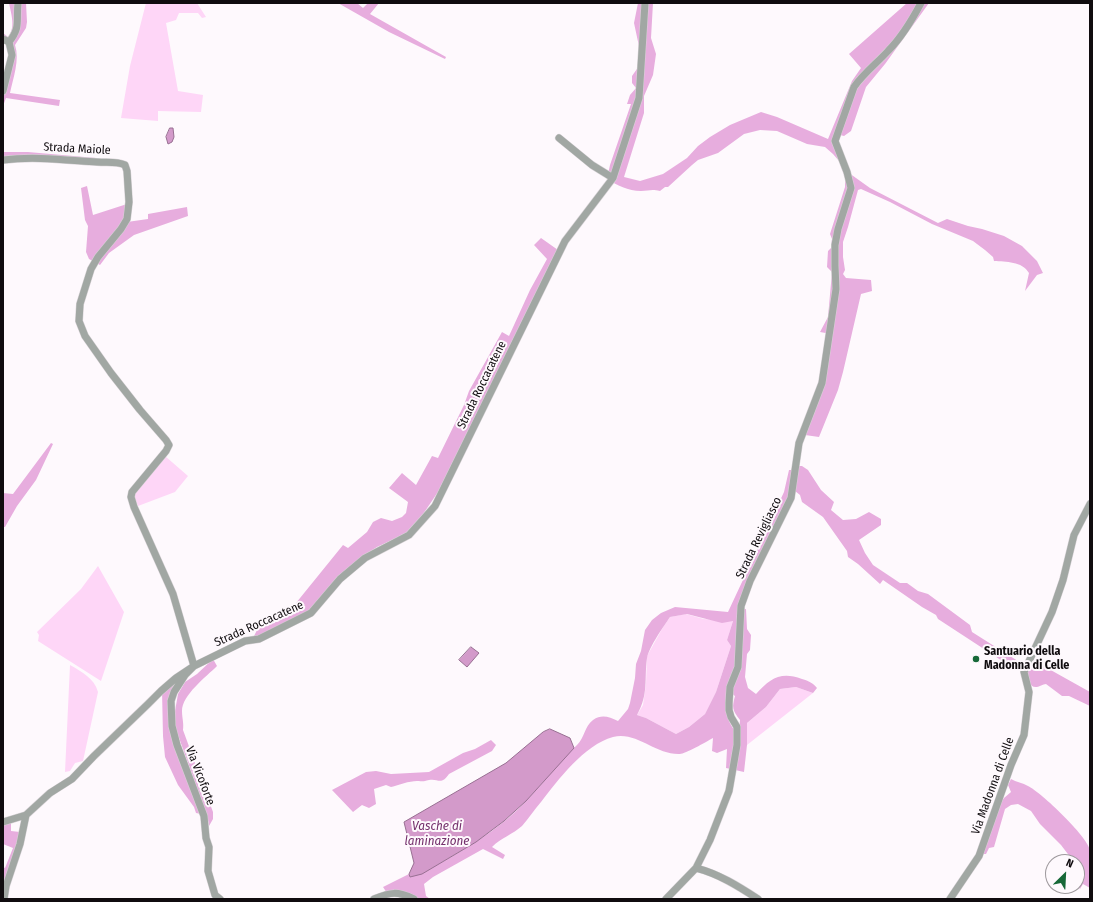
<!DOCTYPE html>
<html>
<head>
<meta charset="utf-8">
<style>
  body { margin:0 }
  #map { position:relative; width:1093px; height:902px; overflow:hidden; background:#fef9fd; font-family:"Fira Sans Condensed",sans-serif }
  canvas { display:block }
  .frame { position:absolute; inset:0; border:4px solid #100c0f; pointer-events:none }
  .north { position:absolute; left:1045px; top:854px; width:40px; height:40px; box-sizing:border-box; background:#fef9fd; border:1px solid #9f9a9e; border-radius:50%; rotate:24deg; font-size:11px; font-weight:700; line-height:16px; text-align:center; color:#100c0f }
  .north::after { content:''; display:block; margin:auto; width:14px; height:18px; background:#176838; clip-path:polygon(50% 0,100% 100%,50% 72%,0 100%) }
</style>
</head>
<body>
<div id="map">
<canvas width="1093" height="902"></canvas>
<div class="frame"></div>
<div class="north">N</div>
</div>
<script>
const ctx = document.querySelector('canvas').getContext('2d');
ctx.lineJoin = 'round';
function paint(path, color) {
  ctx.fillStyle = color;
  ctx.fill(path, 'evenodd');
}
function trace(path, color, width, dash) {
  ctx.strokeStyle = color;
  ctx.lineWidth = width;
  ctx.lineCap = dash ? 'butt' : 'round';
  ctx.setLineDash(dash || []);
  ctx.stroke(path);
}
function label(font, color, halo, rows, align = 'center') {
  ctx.font = font + ' "Fira Sans Condensed",sans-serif';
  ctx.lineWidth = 4;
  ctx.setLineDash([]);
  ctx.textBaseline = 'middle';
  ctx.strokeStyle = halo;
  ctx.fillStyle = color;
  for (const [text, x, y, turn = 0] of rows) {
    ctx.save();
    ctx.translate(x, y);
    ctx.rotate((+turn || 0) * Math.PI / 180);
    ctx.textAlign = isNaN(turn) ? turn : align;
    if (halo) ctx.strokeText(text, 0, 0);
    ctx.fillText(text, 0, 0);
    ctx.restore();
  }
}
const green = new Path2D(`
  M 146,3 L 197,3 L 206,17 L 202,18 L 198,13 L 179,13 L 176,20 L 166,23 L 178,91 L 203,95 L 201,112 L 158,111 L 158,121 L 121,118 L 130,66 Z
  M 165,456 L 188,476 L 175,492 L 138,506 L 134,496 L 136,490 Z
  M 98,566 L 124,612 L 101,681 L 38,641 L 39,635 L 37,632 L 81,589 Z
  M 686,614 L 704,619 L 733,621 L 727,640 L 731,646 L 716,692 L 705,714 L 689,727 L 676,734 L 646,718 L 637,715 L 643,705 L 646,684 L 647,656 L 662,629 L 670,617 Z
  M 70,665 C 82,672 94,678 98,692 L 83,761 L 75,763 L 70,771 L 65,772 Z
  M 796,687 L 813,693 L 747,745 L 747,723 L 766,707 L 780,689 Z`);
const forest = new Path2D(`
  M 9,3 L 16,3 L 17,27 L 11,39 L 3,38 L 3,33 L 8,37 C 16,27 11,14 9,3 Z
  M 19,3 L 26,3 L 27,22 L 26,28 L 15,45 C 20,60 13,78 10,93 L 60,100 L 59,106 L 6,98 L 3,106 L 3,97 L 10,70 L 11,43 Z
  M 338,3 L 357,3 L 363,8 L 368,3 L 379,3 L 370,14 L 446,57 L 445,59 L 389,32 Z
  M 638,3 L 653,3 L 651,38 L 656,54 L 653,75 L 644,96 L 644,113 L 624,177 L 640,181 L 663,174 L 687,158 L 698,146 L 710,137 L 730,125 L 761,112 L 777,117 L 828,139 L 852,81 L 861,68 L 849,54 L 907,3 L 929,3 L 885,64 L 866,87 L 851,131 L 844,136 L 840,135 L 837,141 L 849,173 L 870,188 L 938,223 L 947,219 L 968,226 L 982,229 L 1004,236 L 1022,246 L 1037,261 L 1043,273 L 1037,275 L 1025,291 L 1029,273 C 1022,261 1006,262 994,261 L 993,257 L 985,250 L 973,241 L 932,224 L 890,202 L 861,189 L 858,190 L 848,227 L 843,242 L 843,257 L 845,270 L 843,274 L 846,278 L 871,280 L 872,291 L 861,294 L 843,372 L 838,390 L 819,437 L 805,435 L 831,334 L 820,332 L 828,317 L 832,272 L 827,267 L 828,251 L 831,248 L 832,239 L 830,234 L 845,187 L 845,177 L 839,161 L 833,154 L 825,147 L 807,144 L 777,131 L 760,130 L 744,134 L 718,153 L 698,160 L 692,165 L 668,187 L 665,187 L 660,191 C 651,189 649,191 641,191 C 628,191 617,185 607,179 L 610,165 L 631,104 L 627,104 L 630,95 L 636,88 L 632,83 L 632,76 L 639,66 L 640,51 L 634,23 Z
  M 3,152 L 28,152 L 96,158 L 3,158 Z
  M 87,186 L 93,215 L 127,204 L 127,222 L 148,219 L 148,214 L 187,207 L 188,216 L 134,235 L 109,253 L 100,265 L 89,259 L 86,252 L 88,226 L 85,220 L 81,188 Z
  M 541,238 L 558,250 L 438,492 L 415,526 L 405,534 L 377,547 L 359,559 L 337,577 L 311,612 L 253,638 L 258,628 L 281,616 L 296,603 L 343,545 L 348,548 L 367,532 L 373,522 L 381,518 L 392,521 L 402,517 L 406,513 L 408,502 L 389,488 L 402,473 L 416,485 L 432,456 L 438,458 L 464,405 L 469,391 L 502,332 L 509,336 L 530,290 L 547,259 L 534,245 Z
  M 51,443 L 53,444 L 36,480 L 17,506 L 5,527 L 3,527 L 3,493 L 13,494 Z
  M 797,466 L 802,466 L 808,470 L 821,490 L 834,502 L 831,510 L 843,520 L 856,519 L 869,512 L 881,519 L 881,525 L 859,540 L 865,553 L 873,565 L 900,583 L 907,583 L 918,591 L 928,594 L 970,625 L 972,632 L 1021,663 L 1016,668 L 1013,668 L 938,619 L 936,615 L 922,607 L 883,580 L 880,584 L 858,564 L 848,557 L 847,551 L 823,517 L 802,502 L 800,495 L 795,491 Z
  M 789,470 L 792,470 L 789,497 L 739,610 L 746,609 L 747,629 L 751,635 L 750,650 L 747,654 L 745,677 L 748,688 L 756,694 C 770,679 780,671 802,679 C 809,681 813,683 817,688 L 813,693 L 796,687 L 780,689 L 766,707 L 747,723 L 747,745 L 744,772 L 726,768 L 727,749 L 717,753 L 712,751 L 713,738 C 706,742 685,754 680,754 C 655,755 637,731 613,737 C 584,745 558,780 541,802 C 534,810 529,818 522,826 C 513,834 501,838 492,847 L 505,855 L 503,859 L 483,849 L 433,877 L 424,884 L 426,896 L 430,899 L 416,899 L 387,893 L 383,887 L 409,874 L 410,877 C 425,873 438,864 451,857 C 478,841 505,824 526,801 C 544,782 559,762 577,745 C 585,737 584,727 593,720 C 602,714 609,717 618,721 L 628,709 L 630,703 L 635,678 L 636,664 L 641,651 L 645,630 L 652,620 L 661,613 L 675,607 L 728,612 L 784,492 ZM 687,614 L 722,623 L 733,621 L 727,640 L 731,646 L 716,692 L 705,714 L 689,727 L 676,734 L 646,718 L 637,715 C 649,693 644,680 647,658 C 649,647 664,626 670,617 ZM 728,691 L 735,696 C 732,707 732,710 740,720 L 739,735 C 725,722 726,708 728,691 Z
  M 213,659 L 217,666 C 206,677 182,695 182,711 C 182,718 184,723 183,730 L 213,812 L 213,819 L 209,826 L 207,815 L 175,727 L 175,711 L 178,694 L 185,682 L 197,674 Z
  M 1031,659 L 1090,692 L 1090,706 L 1069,696 L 1062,696 L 1046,684 C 1043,684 1039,687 1037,687 C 1029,688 1027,678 1025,672 Z
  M 177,680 L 169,709 L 201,814 L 196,813 L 194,807 L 178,785 L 165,757 L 163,736 L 162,691 Z
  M 491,740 L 496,745 L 492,751 L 449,774 C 441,786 438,778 429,780 C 422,782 423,781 417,781 C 409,781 399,785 391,787 L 386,785 L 374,789 L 376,804 L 369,808 L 362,805 L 353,812 L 332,790 L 366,772 L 376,771 L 391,774 L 429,772 L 463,753 L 475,749 Z
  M 1011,779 C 1016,782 1023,783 1028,786 C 1042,793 1087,836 1090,850 C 1092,860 1090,877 1090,888 L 1083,884 L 1080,889 L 1077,885 L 1077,862 L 1074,862 L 1061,845 L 1040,824 L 1031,811 L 1018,804 L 1011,805 L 1005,809 L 994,847 L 989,848 L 986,854 L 982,854 L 999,805 L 1004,798 L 1011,792 L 1008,785 Z
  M 11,823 L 11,831 L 20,832 L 3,897 L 3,867 L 5,868 L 13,848 L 3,844 L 3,825 Z`);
const water = new Path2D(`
  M 170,128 L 173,128 L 174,137 L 172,142 L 168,144 L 166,137 Z
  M 471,647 L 479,653 L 467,667 L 459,660 Z
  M 550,729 L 570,738 L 574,748 L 526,801 L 504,821 L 476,842 L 422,874 L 410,877 L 409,874 L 414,863 L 404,822 L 506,763 L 543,732 Z`);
const minor = new Path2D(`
  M 3,39 L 9,42 C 21,27 16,21 18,3
  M 3,91 L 12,55 L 9,42
  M 559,138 L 592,165 L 613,178
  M 3,160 C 34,156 66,160 97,162 C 107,163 116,161 125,165 L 127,171 L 129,202 L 127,219 L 121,229 L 98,257 L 91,269 L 80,304 L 79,321 L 85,336 L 111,373 L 140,410 L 166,440 L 169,445 L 166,451 L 132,492 L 131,497 L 134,507 L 173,594 L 194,666 L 185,675 L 174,692 L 171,701 L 172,726 L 177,745 L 204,816 L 206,838 L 209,847 L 208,871 L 215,895 L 220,899
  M 3,822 L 26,815
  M 696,868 C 719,874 738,886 758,899
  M 4,899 L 6,886 L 20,844 L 26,815 L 50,793 L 72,779 L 94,756 L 148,704 L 161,691 L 176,678 L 194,666 L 245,641 L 259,639 L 311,613 L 340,579 L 365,558 L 409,535 L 435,506 L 565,241 L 613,178 L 639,98 L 645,3
  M 374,899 C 391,892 397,891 414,899
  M 666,899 L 696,868 L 710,840 L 729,791 L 737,745 L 737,727 L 731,717 L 729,710 L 729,703 L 730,687 L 738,667 L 741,606 L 750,581 L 791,498 L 799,443 L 822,383 L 836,289 L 835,266 L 835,245 L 838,229 L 851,188 L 847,172 L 835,141 L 854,87 C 863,74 877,63 888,51 C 902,37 912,20 921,3
  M 950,899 L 979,856 L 1011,765 L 1024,735 L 1029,692 L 1024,672 L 1052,612 L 1063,580 L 1074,535 L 1090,504`);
const markers = [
  [976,659,4,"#176838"]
];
const streetNames = [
  ["Strada Maiole",77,149,3],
  ["Strada Roccacatene",482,385,-64],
  ["Strada Revigliasco",759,538,-64],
  ["Strada Roccacatene",259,624,-24],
  ["Via Vicoforte",200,776,69],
  ["Via Madonna di Celle",993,786,-70]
];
const poiNames = [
  ["Santuario della",984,652],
  ["Madonna di Celle",984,666]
];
const waterNames = [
  ["Vasche di",437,826],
  ["laminazione",437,841]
];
paint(green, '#fed6f7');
paint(forest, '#e7adde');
paint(water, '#d39aca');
trace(water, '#986f92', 1);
trace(minor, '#d8d3d7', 8);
trace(minor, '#a1a7a3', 7);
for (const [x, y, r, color] of markers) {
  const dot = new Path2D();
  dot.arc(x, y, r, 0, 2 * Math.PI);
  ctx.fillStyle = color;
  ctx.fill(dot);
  trace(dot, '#fef9fd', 1.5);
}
label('12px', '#100c0f', '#fef9fd', streetNames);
label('bold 12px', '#100c0f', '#fef9fd', poiNames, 'left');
label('italic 13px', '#74306c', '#fef9fd', waterNames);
</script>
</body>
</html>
